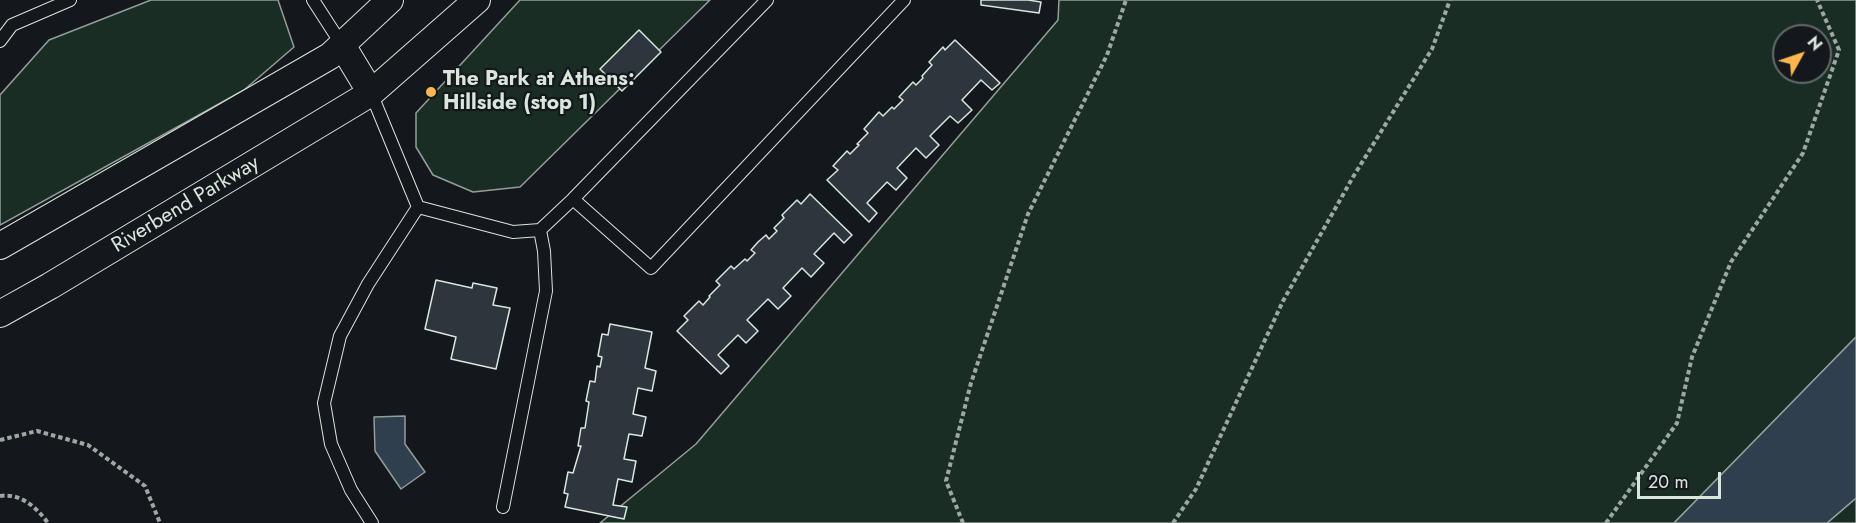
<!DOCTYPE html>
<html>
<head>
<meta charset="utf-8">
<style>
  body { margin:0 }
  #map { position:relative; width:1856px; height:523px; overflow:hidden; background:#14181c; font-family:Jost,sans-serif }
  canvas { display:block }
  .north { position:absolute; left:1772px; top:24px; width:60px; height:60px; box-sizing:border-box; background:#14181c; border:2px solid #626a69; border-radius:50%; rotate:50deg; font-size:16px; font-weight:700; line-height:24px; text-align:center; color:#d8e6dc }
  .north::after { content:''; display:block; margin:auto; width:21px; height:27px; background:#ffb74d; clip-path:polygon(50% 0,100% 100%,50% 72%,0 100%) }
  .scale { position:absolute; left:1637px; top:472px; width:84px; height:27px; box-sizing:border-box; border:3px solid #d8e6dc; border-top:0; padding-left:8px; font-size:18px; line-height:21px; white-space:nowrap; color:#d8e6dc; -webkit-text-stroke:4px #14181c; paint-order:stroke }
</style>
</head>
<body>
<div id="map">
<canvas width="1856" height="523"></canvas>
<div class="north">N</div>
<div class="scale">20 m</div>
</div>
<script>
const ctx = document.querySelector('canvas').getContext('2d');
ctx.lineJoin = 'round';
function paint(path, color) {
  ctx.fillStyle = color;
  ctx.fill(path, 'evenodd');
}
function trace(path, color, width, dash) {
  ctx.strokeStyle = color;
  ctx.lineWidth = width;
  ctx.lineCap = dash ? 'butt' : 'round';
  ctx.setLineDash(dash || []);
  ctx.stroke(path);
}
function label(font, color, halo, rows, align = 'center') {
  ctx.font = font + ' Jost,sans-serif';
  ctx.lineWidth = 4.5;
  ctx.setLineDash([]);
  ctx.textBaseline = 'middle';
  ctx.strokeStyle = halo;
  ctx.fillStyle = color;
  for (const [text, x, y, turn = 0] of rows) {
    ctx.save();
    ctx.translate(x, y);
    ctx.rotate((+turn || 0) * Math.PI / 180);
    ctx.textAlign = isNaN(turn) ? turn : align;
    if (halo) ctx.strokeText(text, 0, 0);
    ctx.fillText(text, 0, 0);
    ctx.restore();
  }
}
const green = new Path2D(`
  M 151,0 L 278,0 L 294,47 L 244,90 L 0,225 L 0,95 L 49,40 Z
  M 520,0 L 710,0 L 520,187 L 473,192 L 433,175 L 416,147 L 416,113 Z
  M 1059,0 L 1856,0 L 1856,337 L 1674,523 L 600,523 L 696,444 L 1058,20 ZM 1784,36 L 1820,36 L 1820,72 L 1784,72 Z
  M 1856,498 L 1856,523 L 1827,523 Z`);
const water = new Path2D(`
  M 1856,337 L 1856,498 L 1827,523 L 1674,523 Z
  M 405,416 L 405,444 L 425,472 L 401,489 L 375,451 L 374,417 Z`);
const building = new Path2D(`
  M 981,0 L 1028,0 L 1041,2 L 1039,13 L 981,5 Z
  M 639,30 L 661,52 L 622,91 L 600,69 Z
  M 955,40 L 1000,83 L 992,90 L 981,80 L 962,100 L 972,110 L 958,123 L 950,116 L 930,136 L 939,145 L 926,158 L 916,148 L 897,168 L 907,178 L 896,190 L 887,182 L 867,203 L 877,213 L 869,222 L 827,180 L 838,170 L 833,166 L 847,151 L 850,154 L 859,145 L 857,144 L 868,133 L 864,129 L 879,112 L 883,116 L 892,107 L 894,109 L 903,100 L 899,97 L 913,82 L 916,85 L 923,78 L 922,76 L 932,65 L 929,62 L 943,47 L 945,50 Z
  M 810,194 L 852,235 L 844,243 L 834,233 L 814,254 L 824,263 L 811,277 L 802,268 L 783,288 L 791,296 L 778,309 L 768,299 L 747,320 L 758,331 L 746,343 L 738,335 L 718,355 L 729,366 L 721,374 L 677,331 L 688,320 L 684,316 L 699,301 L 703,305 L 710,297 L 709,296 L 720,285 L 716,281 L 731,266 L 734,269 L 745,259 L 747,261 L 755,253 L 751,250 L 758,242 L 766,235 L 769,239 L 777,231 L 774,228 L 784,218 L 782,215 L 797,200 L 801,204 Z
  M 436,280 L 472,288 L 473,283 L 497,288 L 493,305 L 510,308 L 496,369 L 451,359 L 456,337 L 425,329 Z
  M 610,324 L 652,332 L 645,368 L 656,371 L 652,391 L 638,388 L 633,414 L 646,417 L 642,436 L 629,434 L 624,459 L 636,461 L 632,482 L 618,479 L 613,505 L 627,507 L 624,519 L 565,507 L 568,494 L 564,493 L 568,472 L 573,473 L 581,446 L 578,446 L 581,428 L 585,428 L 589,402 L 586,401 L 590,381 L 595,382 L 597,366 L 600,367 L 602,357 L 598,356 L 602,334 L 608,335 Z`);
const path = new Path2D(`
  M 0,440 L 37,431 L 88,445 L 145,486 L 160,523
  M 0,496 C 21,493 36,507 48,523
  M 963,523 L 946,481 L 971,383 L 1028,214 L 1107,55 L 1126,0
  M 1173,523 L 1196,489 L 1283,301 L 1353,177 L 1432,49 L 1450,0
  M 1606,523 L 1677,423 L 1692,357 L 1731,262 L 1803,153 L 1839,50 L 1817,0`);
const lane = new Path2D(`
  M 313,0 L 342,45
  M 0,41 L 12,25 L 70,0
  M 371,93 L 418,207 L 513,232 L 540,230 L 573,199 L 767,0
  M 573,199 L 651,268 L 904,0
  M 503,507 L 546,291 L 544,251 L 540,230
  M 372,523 L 351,490 L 331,444 L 324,403 L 340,336 L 368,284 L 418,207`);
const street = new Path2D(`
  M 342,45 L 371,93
  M 0,246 L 330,56 L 390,0
  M 0,314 L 50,286 L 371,93 L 477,0`);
const markers = [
  [431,92,6,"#ffb74d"]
];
const poiNames = [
  ["The Park at Athens:",443,80],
  ["Hillside (stop 1)",443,104]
];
const streetNames = [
  ["Riverbend Parkway",186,205,-31]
];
paint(green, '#1a2d24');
trace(green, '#939e99', 1.5);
paint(water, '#2f3f4d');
trace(water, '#939e99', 1.5);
paint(building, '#2c363c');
trace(building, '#d8e6dc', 1.5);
trace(lane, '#d8e6dc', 14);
trace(street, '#d8e6dc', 28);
trace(path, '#9da8a2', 4, [4.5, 3]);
trace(lane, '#14181c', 12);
trace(street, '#14181c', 26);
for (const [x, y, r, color] of markers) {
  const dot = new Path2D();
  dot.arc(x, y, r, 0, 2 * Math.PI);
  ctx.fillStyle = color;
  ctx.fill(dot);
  trace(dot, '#14181c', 2);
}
label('bold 21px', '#d8e6dc', '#14181c', poiNames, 'left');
label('21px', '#d8e6dc', '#14181c', streetNames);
</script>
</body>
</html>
